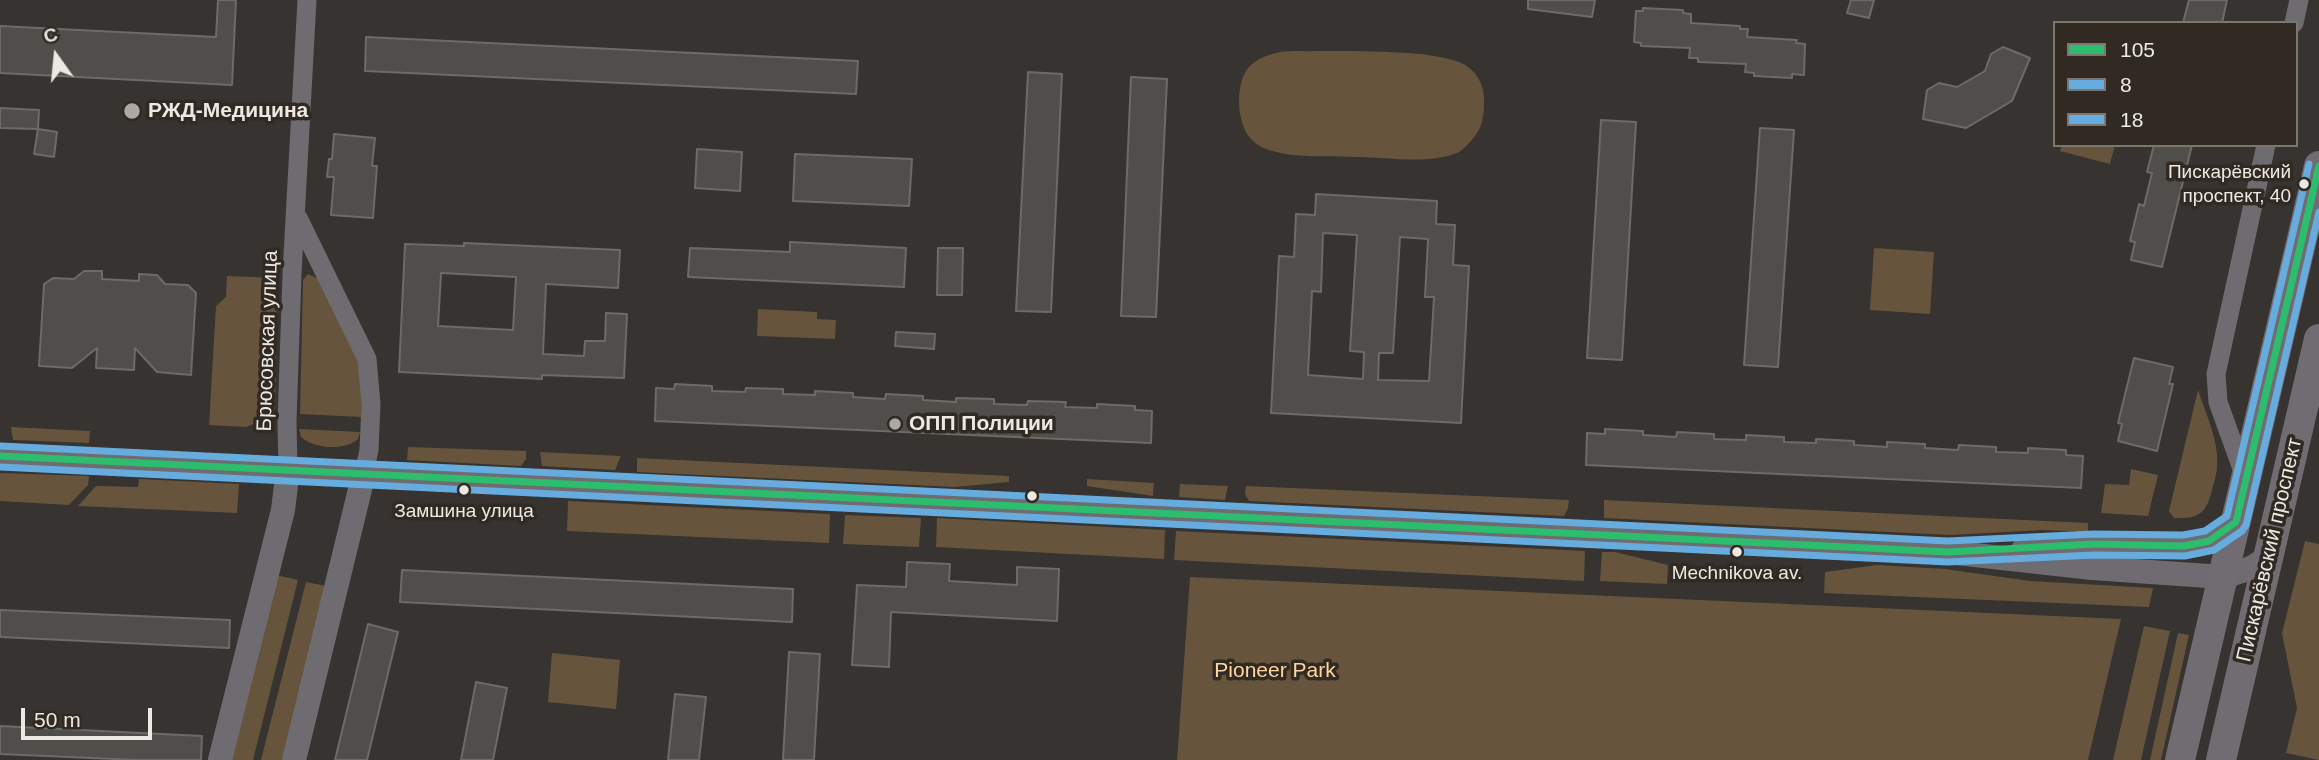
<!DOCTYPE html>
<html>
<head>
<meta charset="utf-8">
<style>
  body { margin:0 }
  #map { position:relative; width:2319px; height:760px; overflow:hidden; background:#363330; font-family:Arial,sans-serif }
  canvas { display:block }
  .legend { position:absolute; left:2053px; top:21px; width:245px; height:126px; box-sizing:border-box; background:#302a23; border:2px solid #7b7670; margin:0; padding:9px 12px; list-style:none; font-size:21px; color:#ece8e3 }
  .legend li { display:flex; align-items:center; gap:14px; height:35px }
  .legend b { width:35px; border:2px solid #7b7670 }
  .north { position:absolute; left:21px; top:21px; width:70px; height:70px; -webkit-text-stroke:5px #302a23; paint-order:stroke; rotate:345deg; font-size:19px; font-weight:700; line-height:28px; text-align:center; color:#ece8e3 }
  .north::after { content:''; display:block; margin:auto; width:24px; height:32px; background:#ece8e3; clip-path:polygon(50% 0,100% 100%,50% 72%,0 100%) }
  .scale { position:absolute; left:21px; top:708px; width:131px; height:32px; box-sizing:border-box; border:4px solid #ece8e3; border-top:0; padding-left:9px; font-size:21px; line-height:24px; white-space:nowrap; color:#ece8e3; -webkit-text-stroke:5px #302a23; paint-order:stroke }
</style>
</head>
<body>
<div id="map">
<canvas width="2319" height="760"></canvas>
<ul class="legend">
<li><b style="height:9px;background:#2cbe6e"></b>105</li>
<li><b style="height:9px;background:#67acde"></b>8</li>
<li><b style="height:9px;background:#67acde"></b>18</li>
</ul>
<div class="north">С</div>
<div class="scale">50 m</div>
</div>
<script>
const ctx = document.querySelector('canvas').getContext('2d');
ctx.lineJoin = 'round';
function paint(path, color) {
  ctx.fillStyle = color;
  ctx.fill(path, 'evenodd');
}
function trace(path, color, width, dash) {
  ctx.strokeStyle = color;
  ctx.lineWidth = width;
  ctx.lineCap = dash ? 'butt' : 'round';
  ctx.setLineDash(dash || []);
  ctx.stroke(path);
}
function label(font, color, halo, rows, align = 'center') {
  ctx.font = font + ' Arial,sans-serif';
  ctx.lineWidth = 7;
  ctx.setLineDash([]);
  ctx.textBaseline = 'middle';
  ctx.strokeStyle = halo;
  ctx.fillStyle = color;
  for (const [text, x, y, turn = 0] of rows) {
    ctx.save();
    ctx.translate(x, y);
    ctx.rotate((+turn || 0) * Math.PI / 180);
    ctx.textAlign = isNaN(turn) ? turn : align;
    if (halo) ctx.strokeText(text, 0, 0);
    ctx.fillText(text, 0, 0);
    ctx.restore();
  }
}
const green = new Path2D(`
  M 1294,51 C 1330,52 1443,47 1468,67 C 1480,76 1485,89 1484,104 C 1484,112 1483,122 1479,130 C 1474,138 1465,149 1457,153 C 1427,165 1387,157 1356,157 C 1335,156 1313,157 1292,155 C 1279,153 1262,150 1253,141 C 1236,126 1234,82 1250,66 C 1261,55 1279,51 1294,51 Z
  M 2062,145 L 2115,145 L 2110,164 L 2060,151 Z
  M 1874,248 L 1934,252 L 1930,314 L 1870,310 Z
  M 308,274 L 317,278 L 355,348 L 362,372 L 361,417 L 300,414 L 303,280 Z
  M 227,276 L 278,278 L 275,411 L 265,411 L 261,421 L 246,427 L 209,425 L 216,306 L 226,297 Z
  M 758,309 L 817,312 L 817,319 L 836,320 L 835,339 L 757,336 Z
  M 2198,390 C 2206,414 2220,443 2217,469 C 2216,476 2214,483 2212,490 C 2206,514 2199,519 2174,518 L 2169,511 Z
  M 11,427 L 90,431 L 89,443 L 13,440 Z
  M 299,429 L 360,432 L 358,439 C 345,451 314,449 301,437 Z
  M 408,447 L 526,451 L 526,459 L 521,466 L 407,460 Z
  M 540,452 L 621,456 L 615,470 L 542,466 Z
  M 637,458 L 1009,476 L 1009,482 L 955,487 L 637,472 Z
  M 2131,469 L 2158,475 L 2148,516 L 2101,513 L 2105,484 L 2129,485 Z
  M 0,473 L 89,476 L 88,485 L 69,505 L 0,501 Z
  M 139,479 L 239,484 L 237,513 L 78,506 L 96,486 L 138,487 Z
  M 1087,479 L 1154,483 L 1153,496 L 1087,486 Z
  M 1180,484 L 1228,486 L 1225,500 L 1179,497 Z
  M 1246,486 L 1569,500 L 1568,508 L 1564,516 L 1249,501 L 1245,494 Z
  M 1604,500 L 2088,523 L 2088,532 L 2044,530 L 1950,535 L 1604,518 Z
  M 568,501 L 830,514 L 829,543 L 567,531 Z
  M 845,515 L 921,518 L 919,547 L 843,544 Z
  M 937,518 L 1165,530 L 1164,559 L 936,547 Z
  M 1176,531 L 1585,551 L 1584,581 L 1174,560 Z
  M 2305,541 L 2319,544 L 2319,760 L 2286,753 L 2297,708 L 2282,633 Z
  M 1602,552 L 1615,552 L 1668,565 L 1667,584 L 1600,581 Z
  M 1877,565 L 1945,569 L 2030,581 L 2153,588 L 2149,607 L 1824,593 L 1825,572 Z
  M 276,575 L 298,580 L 253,760 L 230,760 Z
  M 1190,577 L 2121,619 L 2088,760 L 1177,760 Z
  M 306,582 L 326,586 L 283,760 L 261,760 Z
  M 2144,626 L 2170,631 L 2141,760 L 2113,760 Z
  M 2178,633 L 2189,635 L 2161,760 L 2150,760 Z
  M 552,653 L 620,660 L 616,709 L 548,702 Z`);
const building = new Path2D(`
  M 218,0 L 236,0 L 232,85 L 0,73 L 0,26 L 216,37 Z
  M 1528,0 L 1595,0 L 1592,17 L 1528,9 Z
  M 1851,0 L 1874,0 L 1869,18 L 1847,13 Z
  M 2189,0 L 2227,0 L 2222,23 L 2183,23 Z
  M 1643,8 L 1683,10 L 1683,13 L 1691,14 L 1691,23 L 1740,26 L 1740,29 L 1748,29 L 1747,37 L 1797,40 L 1796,43 L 1805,44 L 1804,75 L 1792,74 L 1792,78 L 1754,76 L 1754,73 L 1745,72 L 1746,64 L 1698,62 L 1698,58 L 1689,58 L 1690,48 L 1641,46 L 1641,43 L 1634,42 L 1636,11 L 1643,11 Z
  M 366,37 L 858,61 L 856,94 L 365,71 Z
  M 2003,47 L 2030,58 L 2012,101 L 1966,128 L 1923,119 L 1927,90 L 1939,83 L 1957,87 L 1985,71 L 1991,54 Z
  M 1028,72 L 1062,74 L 1051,312 L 1016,311 Z
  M 1131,77 L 1167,79 L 1156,317 L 1121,316 Z
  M 0,108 L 39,110 L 38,129 L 0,128 Z
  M 1601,120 L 1636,122 L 1622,360 L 1587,358 Z
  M 1760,128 L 1794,130 L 1778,367 L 1744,365 Z
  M 38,129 L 57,132 L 54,157 L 34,154 Z
  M 334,134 L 375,138 L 372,166 L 377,166 L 373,218 L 331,215 L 334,177 L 327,177 L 329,159 L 332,159 Z
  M 2154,145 L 2192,145 L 2162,267 L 2131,260 L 2135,242 L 2130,241 L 2139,204 L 2144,206 L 2152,173 L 2147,172 Z
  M 697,149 L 742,152 L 740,191 L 695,188 Z
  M 795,154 L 912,159 L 909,206 L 793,201 Z
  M 1316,194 L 1437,201 L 1436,224 L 1455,225 L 1453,265 L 1469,266 L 1461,423 L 1271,413 L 1279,256 L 1294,257 L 1296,214 L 1315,215 ZM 1323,233 L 1357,235 L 1350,351 L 1364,352 L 1363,379 L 1308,375 L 1312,291 L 1321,292 ZM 1400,237 L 1428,239 L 1425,297 L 1434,297 L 1429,381 L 1378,380 L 1379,353 L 1393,353 Z
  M 790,242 L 906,248 L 904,287 L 688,277 L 690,248 L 790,252 Z
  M 464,243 L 620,250 L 618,288 L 546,284 L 543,354 L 584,356 L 585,341 L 605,341 L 606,313 L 627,314 L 624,378 L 542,375 L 542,379 L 399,372 L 405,244 L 464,246 ZM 441,273 L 516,277 L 513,330 L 438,326 Z
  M 938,248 L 963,248 L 962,295 L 937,295 Z
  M 84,271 L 102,271 L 102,279 L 139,281 L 139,274 L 157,275 L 165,284 L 188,285 L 196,293 L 191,375 L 157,372 L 135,348 L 134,370 L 96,368 L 97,348 L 72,368 L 39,366 L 44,284 L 53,278 L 74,279 Z
  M 896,332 L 935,334 L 934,349 L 895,346 Z
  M 2134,358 L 2173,367 L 2169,384 L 2173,384 L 2157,451 L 2118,441 L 2122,424 L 2118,423 Z
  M 675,384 L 712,386 L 712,391 L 745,392 L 746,388 L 783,389 L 783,394 L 815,395 L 815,391 L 853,393 L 853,397 L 885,399 L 886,394 L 923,396 L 923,400 L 940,401 L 956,402 L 956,398 L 994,399 L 994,404 L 1027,405 L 1028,401 L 1066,402 L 1065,407 L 1097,408 L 1097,404 L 1135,406 L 1135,410 L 1152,411 L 1151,443 L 655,421 L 656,388 L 674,389 Z
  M 1605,429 L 1643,431 L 1643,435 L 1676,437 L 1677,432 L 1714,434 L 1714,439 L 1746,440 L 1746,435 L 1784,437 L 1784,442 L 1816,443 L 1816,439 L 1854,441 L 1854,445 L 1871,446 L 1887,447 L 1887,442 L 1925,444 L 1925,448 L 1958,450 L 1959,445 L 1996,447 L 1996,452 L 2028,453 L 2028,448 L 2066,450 L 2066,455 L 2083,456 L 2081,488 L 1586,465 L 1587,433 L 1605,434 Z
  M 907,562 L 950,564 L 949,581 L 1017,585 L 1017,567 L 1059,569 L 1057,621 L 891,612 L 889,667 L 852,665 L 857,585 L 906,587 Z
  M 402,570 L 793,589 L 792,622 L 400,602 Z
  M 0,610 L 230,620 L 229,648 L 0,637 Z
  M 368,624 L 398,632 L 367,760 L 335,760 Z
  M 789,652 L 820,654 L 814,760 L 783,760 Z
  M 476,682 L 507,688 L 493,760 L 461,760 Z
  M 675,694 L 706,697 L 699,760 L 668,760 Z
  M 0,726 L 202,736 L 201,760 L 137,760 L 0,754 Z`);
const minor = new Path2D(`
  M 2294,23 L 2299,0
  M 298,218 L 367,359 L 371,404 L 369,450 L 364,473
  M 288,469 L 287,422 L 292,274 L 307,0
  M 2245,477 L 2218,402 L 2216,374 L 2266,145`);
const tertiary = new Path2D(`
  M 0,456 L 1948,552 L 2092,568 L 2223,577 L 2251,568 L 2268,557
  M 2024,548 L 2094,544 L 2167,547 L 2197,545 L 2217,537 L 2236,522
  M 220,760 L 283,510 L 288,469
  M 294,760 L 364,473`);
const primary = new Path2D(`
  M 2180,760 L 2319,166
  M 2221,760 L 2319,339`);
const bus1 = new Path2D(`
  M 0,456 L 1948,552 L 2094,544 L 2184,546 L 2209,541 L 2236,522 L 2319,166`);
const bus2 = new Path2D(`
  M 0,467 L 1948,562 L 2094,555 L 2185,556 L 2214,550 L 2242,531 L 2246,525 L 2319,212`);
const bus3 = new Path2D(`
  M 1,446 L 1948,541 L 2093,534 L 2183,535 L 2205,531 L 2227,516 L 2309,164`);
const markers = [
  [132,111,9,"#aca9a4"],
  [2304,184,6,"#ece8e3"],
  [895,424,7,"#aca9a4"],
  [464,490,6,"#ece8e3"],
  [1032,496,6,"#ece8e3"],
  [1737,552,6,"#ece8e3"]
];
const busNames = [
  ["Пискарёвский",2291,173,"right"],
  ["проспект, 40",2291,197,"right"],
  ["Замшина улица",464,512],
  ["Mechnikova av.",1737,574]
];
const poiNames = [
  ["РЖД-Медицина",148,111],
  ["ОПП Полиции",909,424]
];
const streetNames = [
  ["Брюсовская улица",268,341,-88],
  ["Пискарёвский проспект",2270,550,-77]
];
const parkNames = [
  ["Pioneer Park",1275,671]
];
paint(green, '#66543c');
paint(building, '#504e4b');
trace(building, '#6d6a67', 2);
trace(minor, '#6e6c71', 19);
trace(tertiary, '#6e6c71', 24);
trace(primary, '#706c71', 30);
trace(bus1, '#2cbe6e', 7);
trace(bus2, '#67acde', 7);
trace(bus3, '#67acde', 7);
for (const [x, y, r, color] of markers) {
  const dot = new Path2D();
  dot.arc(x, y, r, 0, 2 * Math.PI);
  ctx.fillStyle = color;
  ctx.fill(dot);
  trace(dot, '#302a23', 2.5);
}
label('19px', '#ece8e3', '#302a23', busNames);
label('bold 21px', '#ece8e3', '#302a23', poiNames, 'left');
label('21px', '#ece8e3', '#302a23', streetNames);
label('21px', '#fdd69f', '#302a23', parkNames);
</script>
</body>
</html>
